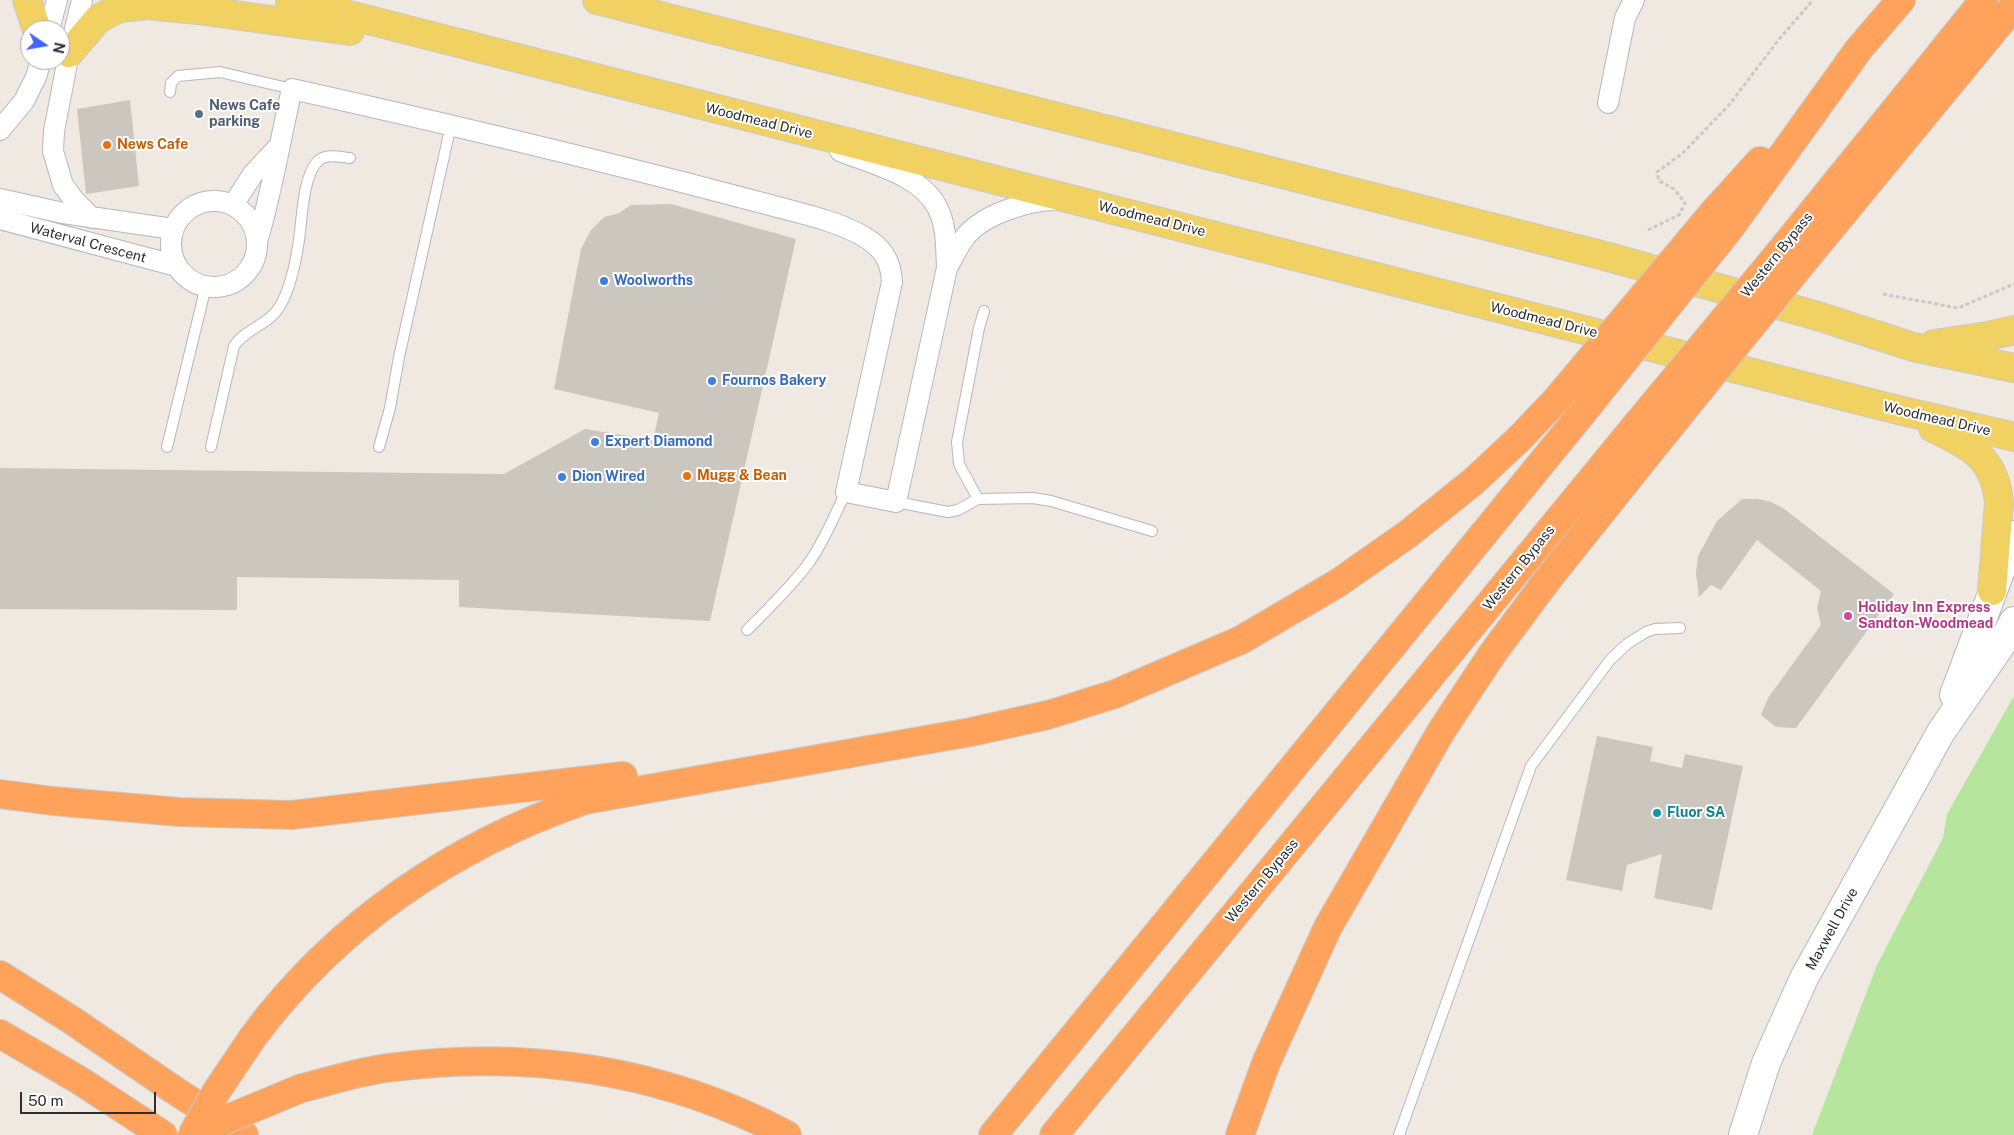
<!DOCTYPE html>
<html>
<head>
<meta charset="utf-8">
<style>
  body { margin:0 }
  #map { position:relative; width:2014px; height:1135px; overflow:hidden; background:#efe9e1; font-family:"Public Sans",sans-serif }
  canvas { display:block }
  .north { position:absolute; left:20px; top:20px; width:50px; height:50px; box-sizing:border-box; background:#fff; border:1px solid #ababab; border-radius:50%; rotate:102deg; font-size:14px; font-weight:700; line-height:20px; text-align:center; color:#2e2e2e }
  .north::after { content:''; display:block; margin:auto; width:18px; height:22px; background:#4264fb; clip-path:polygon(50% 0,100% 100%,50% 72%,0 100%) }
  .scale { position:absolute; left:20px; top:1092px; width:136px; height:22px; box-sizing:border-box; border:2px solid #2e2e2e; border-top:0; padding-left:6px; font-size:15px; line-height:18px; white-space:nowrap; color:#2e2e2e; -webkit-text-stroke:4px #fff; paint-order:stroke }
</style>
</head>
<body>
<div id="map">
<canvas width="2014" height="1135"></canvas>
<div class="north">N</div>
<div class="scale">50 m</div>
</div>
<script>
const ctx = document.querySelector('canvas').getContext('2d');
ctx.lineJoin = 'round';
function paint(path, color) {
  ctx.fillStyle = color;
  ctx.fill(path, 'evenodd');
}
function trace(path, color, width, dash) {
  ctx.strokeStyle = color;
  ctx.lineWidth = width;
  ctx.lineCap = dash ? 'butt' : 'round';
  ctx.setLineDash(dash || []);
  ctx.stroke(path);
}
function label(font, color, halo, rows, align = 'center') {
  ctx.font = font + ' "Public Sans",sans-serif';
  ctx.lineWidth = 4;
  ctx.setLineDash([]);
  ctx.textBaseline = 'middle';
  ctx.strokeStyle = halo;
  ctx.fillStyle = color;
  for (const [text, x, y, turn = 0] of rows) {
    ctx.save();
    ctx.translate(x, y);
    ctx.rotate((+turn || 0) * Math.PI / 180);
    ctx.textAlign = isNaN(turn) ? turn : align;
    if (halo) ctx.strokeText(text, 0, 0);
    ctx.fillText(text, 0, 0);
    ctx.restore();
  }
}
const green = new Path2D(`
  M 2014,696 L 2014,1135 L 1812,1135 L 1877,965 L 1943,838 L 1947,814 Z`);
const building = new Path2D(`
  M 130,100 L 139,186 L 86,194 L 77,109 Z
  M 671,204 L 796,239 L 710,621 L 459,607 L 459,580 L 237,577 L 237,610 L 0,609 L 0,468 L 504,474 L 585,429 L 653,440 L 659,413 L 554,389 L 581,249 L 591,230 L 604,217 L 619,213 L 631,205 Z
  M 1742,499 L 1758,499 L 1771,502 L 1783,508 L 1894,594 L 1796,728 L 1776,727 L 1761,715 L 1768,698 L 1821,625 L 1817,608 L 1821,591 L 1757,540 L 1721,590 L 1711,585 L 1699,597 L 1696,573 L 1698,556 L 1717,521 Z
  M 1597,736 L 1653,747 L 1650,761 L 1682,768 L 1685,754 L 1743,766 L 1712,910 L 1654,898 L 1662,854 L 1627,865 L 1622,891 L 1566,880 Z`);
const path = new Path2D(`
  M 1648,230 L 1679,215 L 1685,203 L 1674,189 L 1659,181 L 1657,172 L 1683,153 L 1729,105 L 1780,38 L 1813,0
  M 1883,294 L 1958,308 L 2014,284`);
const service = new Path2D(`
  M 170,92 L 171,83 L 178,76 L 220,72 L 292,89
  M 167,447 L 206,286
  M 211,447 L 234,346 C 245,329 270,324 280,306 C 291,287 296,261 299,240 C 302,219 303,177 317,162 C 325,153 340,157 350,158
  M 379,447 L 390,408 L 399,357 L 451,125
  M 978,499 L 959,464 L 957,442 L 979,328 L 984,311
  M 896,502 L 948,512 L 958,510 L 978,499 L 1033,498 L 1051,501 L 1152,531
  M 747,630 C 768,609 790,588 808,564 C 824,542 834,516 846,492
  M 1399,1135 L 1531,766 L 1610,660 L 1627,644 L 1646,632 L 1655,629 L 1680,628`);
const minor = new Path2D(`
  M 82,0 L 69,53 L 54,131 L 53,151 L 63,185 L 74,200 L 92,218
  M 49,30 L 57,0
  M 1608,103 L 1625,18 L 1634,0
  M 0,130 L 24,101 L 36,77 L 41,60
  M 0,199 L 63,213 L 173,229
  M171 244a43 43 0 1 1 86 0a43 43 0 1 1-86 0Z
  M 233,205 L 253,174 L 279,146
  M 0,219 L 177,266
  M 257,242 C 272,192 280,140 292,89 C 422,118 553,149 682,182 C 713,190 743,198 774,206 C 804,214 836,221 863,236 C 882,247 891,260 892,282 L 846,492 L 896,502 L 947,268 C 946,248 947,225 937,207 C 921,175 872,164 840,151
  M 947,268 C 953,258 958,246 965,237 C 983,214 1029,200 1057,200`);
const secondary = new Path2D(`
  M 1954,695 L 2014,535
  M 1743,1135 L 1766,1063 L 1804,978 L 1941,732 L 2001,645 L 2014,621`);
const primary = new Path2D(`
  M 27,0 L 37,30
  M 290,0 L 1890,408 L 2014,437
  M 597,0 L 1605,256 L 1821,317 L 1913,347 L 2014,368
  M 69,53 L 98,19 L 119,8 L 148,5 L 198,10 L 350,31
  M 1934,344 L 1988,336 L 2014,330
  M 1933,428 C 1970,446 1995,457 1999,503 L 1992,591`);
const motorway = new Path2D(`
  M 1713,213 L 1760,161
  M 1730,228 L 1859,49 L 1901,0
  M 1780,252 L 1984,0
  M 1799,267 L 2014,6
  M 0,794 L 53,801 L 179,812 L 292,815 L 623,776
  M 0,975 L 73,1021 L 174,1090 L 244,1135
  M 0,1034 L 79,1080 L 163,1135
  M 253,1037 C 337,924 452,846 585,800 L 971,732 L 1048,715 L 1115,694 L 1241,640 L 1338,583 L 1408,534 L 1474,481 L 1520,438 L 1558,398
  M 302,1088 C 330,1081 358,1072 387,1068 C 525,1049 663,1069 787,1135
  M 993,1135 L 1584,411
  M 1054,1135 L 1638,423
  M 1240,1135 L 1266,1063 L 1328,927 L 1442,730 L 1493,653 L 1548,579 L 1664,434`);
const motorwayBridge = new Path2D(`
  M 1558,398 L 1713,213
  M 1584,411 L 1730,228
  M 1638,423 L 1780,252
  M 1664,434 L 1799,267
  M 192,1135 L 216,1092 L 253,1037
  M 196,1135 L 227,1119 L 302,1088`);
const markers = [
  [199,114,5,"#5c6f8a"],
  [107,145,5,"#e8710a"],
  [604,281,5,"#3f7fe0"],
  [712,381,5,"#3f7fe0"],
  [595,442,5,"#3f7fe0"],
  [687,476,5,"#e8710a"],
  [562,477,5,"#3f7fe0"],
  [1848,616,5,"#d1479c"],
  [1657,813,5,"#0f9aa8"]
];
const serviceNames = [
  ["News Cafe",209,106],
  ["parking",209,122]
];
const streetNames = [
  ["Woodmead Drive",759,121,14],
  ["Woodmead Drive",1152,219,14],
  ["Waterval Crescent",88,243,15],
  ["Western Bypass",1777,255,-51],
  ["Woodmead Drive",1544,320,14],
  ["Woodmead Drive",1937,419,13],
  ["Western Bypass",1519,568,-51],
  ["Western Bypass",1262,881,-50],
  ["Maxwell Drive",1832,929,-61]
];
const foodNames = [
  ["News Cafe",117,145],
  ["Mugg & Bean",697,476]
];
const shopNames = [
  ["Woolworths",614,281],
  ["Fournos Bakery",722,381],
  ["Expert Diamond",605,442],
  ["Dion Wired",572,477]
];
const hotelNames = [
  ["Holiday Inn Express",1858,608],
  ["Sandton-Woodmead",1858,624]
];
const cultureNames = [
  ["Fluor SA",1667,813]
];
paint(green, '#b6e59e');
paint(building, '#cbc7bf');
trace(service, '#b4b7c1', 12);
trace(minor, '#b4b7c1', 22);
trace(secondary, '#b4b7c1', 30);
trace(primary, '#c9c9c9', 30);
trace(motorway, '#c9c9c9', 30);
trace(path, '#c9c9c9', 3, [4, 2.5]);
trace(service, '#fff', 10);
trace(minor, '#fff', 20);
trace(secondary, '#fff', 28);
trace(primary, '#f2d163', 28);
trace(motorway, '#ffa35c', 28);
trace(motorwayBridge, '#c9c9c9', 30, []);
trace(motorwayBridge, '#ffa35c', 28);
for (const [x, y, r, color] of markers) {
  const dot = new Path2D();
  dot.arc(x, y, r, 0, 2 * Math.PI);
  ctx.fillStyle = color;
  ctx.fill(dot);
  trace(dot, '#fff', 2);
}
label('bold 14px', '#4e5e75', '#fff', serviceNames, 'left');
label('14px', '#2e2e2e', '#fff', streetNames);
label('bold 14px', '#c56008', '#fff', foodNames, 'left');
label('bold 14px', '#366cbe', '#fff', shopNames, 'left');
label('bold 14px', '#b23c85', '#fff', hotelNames, 'left');
label('bold 14px', '#0d838f', '#fff', cultureNames, 'left');
</script>
</body>
</html>
